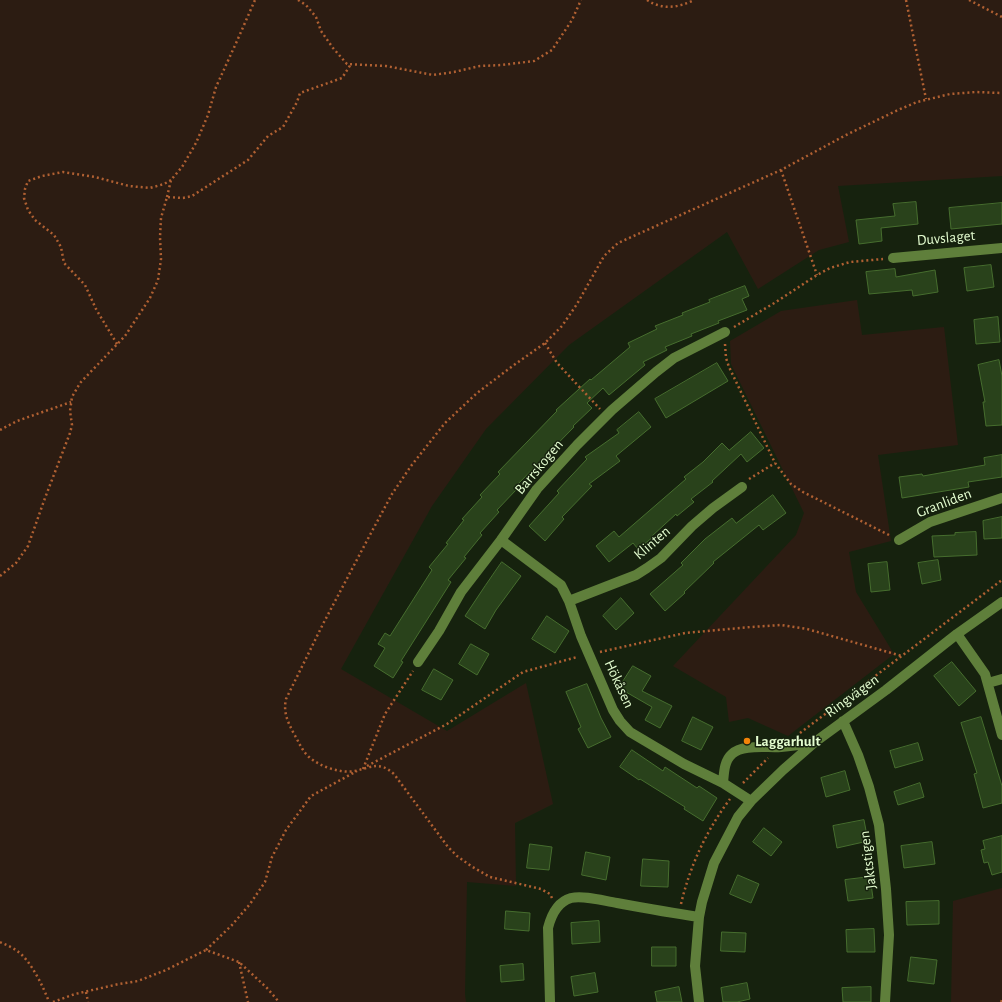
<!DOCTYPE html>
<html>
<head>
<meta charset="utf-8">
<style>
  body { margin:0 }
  canvas { display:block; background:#16220e }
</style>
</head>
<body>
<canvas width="1002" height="1002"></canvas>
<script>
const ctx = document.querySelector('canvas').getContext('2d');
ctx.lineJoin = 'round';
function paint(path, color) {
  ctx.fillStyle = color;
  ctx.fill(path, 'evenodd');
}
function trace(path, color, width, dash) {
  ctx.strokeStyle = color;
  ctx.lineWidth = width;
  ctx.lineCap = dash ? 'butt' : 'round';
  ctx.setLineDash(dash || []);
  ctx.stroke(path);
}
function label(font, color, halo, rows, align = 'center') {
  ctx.font = font + ' "Alegreya Sans",sans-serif';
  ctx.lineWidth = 3;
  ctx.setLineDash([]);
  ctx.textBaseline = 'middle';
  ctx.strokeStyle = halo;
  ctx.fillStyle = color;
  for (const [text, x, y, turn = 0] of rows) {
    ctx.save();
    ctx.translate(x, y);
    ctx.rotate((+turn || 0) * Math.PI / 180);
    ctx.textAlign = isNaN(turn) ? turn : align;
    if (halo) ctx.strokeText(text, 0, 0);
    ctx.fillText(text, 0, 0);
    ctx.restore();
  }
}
const green = new Path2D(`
  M 0,0 L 1002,0 L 1002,176 L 838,186 L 849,242 L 819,250 L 758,289 L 727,232 L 569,345 L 486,429 L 432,506 L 341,669 L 447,731 L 526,683 L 553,804 L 515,823 L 516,886 L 467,882 L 465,994 L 466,1002 L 0,1002 Z
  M 857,300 L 862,335 L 944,327 L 958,445 L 878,455 L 891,541 L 849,552 L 856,592 L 894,654 L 788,736 L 748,718 L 729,722 L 726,697 L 673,666 L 796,535 L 804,513 L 731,364 L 730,341 L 781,311 Z
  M 1002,888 L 1002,1002 L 951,1002 L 953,901 Z`);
const building = new Path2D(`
  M 916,202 L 918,224 L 881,228 L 882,241 L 859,244 L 856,220 L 895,216 L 893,204 Z
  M 1002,203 L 1002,224 L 951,229 L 949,208 Z
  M 991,265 L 994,287 L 967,291 L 964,268 Z
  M 895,269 L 896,277 L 935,270 L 938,292 L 913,296 L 912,290 L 869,294 L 866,272 Z
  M 745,286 L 749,296 L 742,299 L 747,310 L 718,321 L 719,323 L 691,334 L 692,336 L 665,347 L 667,350 L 643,362 L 645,365 L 609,395 L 603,388 L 587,403 L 592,408 L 573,426 L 574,427 L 514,488 L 516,490 L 497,510 L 499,512 L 480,533 L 482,535 L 464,557 L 466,558 L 448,580 L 451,582 L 401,661 L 403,662 L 393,678 L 374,666 L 385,648 L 378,644 L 385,633 L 390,636 L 432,570 L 429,567 L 448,544 L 446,543 L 464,520 L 462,519 L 482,497 L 480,495 L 500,474 L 498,472 L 557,411 L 556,410 L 590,379 L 591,380 L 630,347 L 628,343 L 657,329 L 655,326 L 683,315 L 682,313 L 710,302 L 709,300 Z
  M 998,317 L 1000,342 L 976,344 L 974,320 Z
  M 999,360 L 1002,376 L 1002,425 L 986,426 L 983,402 L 985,402 L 978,365 Z
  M 717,363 L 728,381 L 666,418 L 655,399 Z
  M 639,412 L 651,427 L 616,456 L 620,461 L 589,484 L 592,486 L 562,517 L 564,519 L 545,541 L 529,526 L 559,493 L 557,491 L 587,459 L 585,457 L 619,433 L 617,430 Z
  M 751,432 L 764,448 L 747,462 L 741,454 L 712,481 L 713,482 L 691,499 L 694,502 L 677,516 L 676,514 L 652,536 L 653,537 L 638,549 L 633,543 L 609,562 L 596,546 L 614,531 L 619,537 L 686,479 L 684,477 L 703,462 L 722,443 L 729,450 Z
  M 1002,455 L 1002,477 L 968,482 L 969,487 L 902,498 L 899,477 L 922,474 L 923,476 L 985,465 L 984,458 Z
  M 773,495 L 786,513 L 763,530 L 759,525 L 713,562 L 714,563 L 684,592 L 685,593 L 665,611 L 650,594 L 683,565 L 681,563 L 705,539 L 732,518 L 736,523 Z
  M 1002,517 L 1002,538 L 984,539 L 983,521 Z
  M 976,532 L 977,555 L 934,557 L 932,536 L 955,535 L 955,533 Z
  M 938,560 L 941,580 L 922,584 L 918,563 Z
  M 502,562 L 521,576 L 496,610 L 485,629 L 465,616 L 485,586 Z
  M 887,562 L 890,590 L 871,592 L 868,564 Z
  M 621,598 L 634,613 L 616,630 L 603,616 Z
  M 547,616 L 569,631 L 555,653 L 532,639 Z
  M 471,644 L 489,654 L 477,675 L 459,664 Z
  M 952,662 L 976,691 L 959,706 L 934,676 Z
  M 633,666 L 651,676 L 642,691 L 672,706 L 660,728 L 645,720 L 652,707 L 619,688 Z
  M 434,669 L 453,680 L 441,700 L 422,690 Z
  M 587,684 L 601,718 L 611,737 L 588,748 L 578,729 L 581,727 L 566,692 Z
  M 693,717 L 713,727 L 701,750 L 682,741 Z
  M 981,717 L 1002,786 L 1002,803 L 983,808 L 974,774 L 977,773 L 961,723 Z
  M 918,743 L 923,760 L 895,768 L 890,751 Z
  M 632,750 L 663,771 L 665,767 L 697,788 L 699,786 L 717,798 L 703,821 L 684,809 L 685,807 L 640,779 L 639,780 L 620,767 Z
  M 845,771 L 850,790 L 826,797 L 821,778 Z
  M 920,783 L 924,797 L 898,805 L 894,792 Z
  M 864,820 L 868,841 L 837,848 L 833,826 Z
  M 764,828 L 782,842 L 771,856 L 753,842 Z
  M 1002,836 L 1002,872 L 992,875 L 988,862 L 984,863 L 981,850 L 985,849 L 983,841 Z
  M 932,842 L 935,864 L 904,868 L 901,846 Z
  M 530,844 L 552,847 L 549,870 L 527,868 Z
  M 586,852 L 610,857 L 606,880 L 582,875 Z
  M 643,859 L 669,861 L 668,887 L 641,886 Z
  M 738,875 L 759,884 L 751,903 L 730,894 Z
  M 870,877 L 873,898 L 848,901 L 845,880 Z
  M 939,901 L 939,924 L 907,925 L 906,902 Z
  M 506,911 L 530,913 L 529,931 L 505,929 Z
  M 599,921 L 600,942 L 572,944 L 571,923 Z
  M 874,929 L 875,952 L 847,952 L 846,930 Z
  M 722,932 L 746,933 L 745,952 L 721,951 Z
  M 652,947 L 676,947 L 676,966 L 652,966 Z
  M 911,957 L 937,960 L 934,984 L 908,981 Z
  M 523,964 L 524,980 L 501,982 L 500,966 Z
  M 595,973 L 598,992 L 574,996 L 571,977 Z
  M 747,983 L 750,999 L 737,1002 L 723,1002 L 721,988 Z
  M 679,987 L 682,1002 L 657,1002 L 655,992 Z
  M 871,987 L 871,1002 L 843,1002 L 842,988 Z`);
const path = new Path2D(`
  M 298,0 L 306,5 L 316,17 L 321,31 L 333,48 L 347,64 L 386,66 L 433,75 L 454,72 L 480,66 L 502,65 L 534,61 L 552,50 L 572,20 L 581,0
  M 647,0 C 662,10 678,8 694,0
  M 906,0 L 926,99
  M 969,0 L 1002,17
  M 781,170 L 817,275
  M 167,197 L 171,180 L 182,167 L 196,143 L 208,115 L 216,87 L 237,41 L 255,0
  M 734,327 L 776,302 L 817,275 L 830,268 L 850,262 L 883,259
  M 545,343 L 557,363 L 600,409
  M 117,344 L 96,309 L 85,285 L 64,263 L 61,247 L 54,235 L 35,220 L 28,210 L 24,198 L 25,189 L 28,181 L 42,176 L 63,172 L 95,177 L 129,186 L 150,188 L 164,184 L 171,180
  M 725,344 L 726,358 L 729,367 L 775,463 L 791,484 L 803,492 L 889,535
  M 0,430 L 17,421 L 71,402
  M 749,479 L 775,463
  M 0,576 L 16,563 L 28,546 L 45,498 L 70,433 L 72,425 L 70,411 L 72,397 L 80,383 L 125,336 L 150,298 L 158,280 L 161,259 L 160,237 L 161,218 L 167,197 L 183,198 L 192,196 L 248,160 L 268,136 L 283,127 L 297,102 L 300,93 L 342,78 L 351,64
  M 600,652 L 685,633 L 751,627 L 781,625 L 807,629 L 902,656
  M 800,733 L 1002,580
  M 367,766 L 447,724 L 523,672 L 577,657
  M 363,769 L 385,714 L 413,671
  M 743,783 L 768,758
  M 552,898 L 550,894 L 541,889 L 490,877 L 471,866 L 457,856 L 448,847 L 394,774 C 379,761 372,767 355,771 C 341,774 319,766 309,757 C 302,751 299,742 294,734 C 288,722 283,713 286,699 L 323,624 L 371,533 L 392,494 L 411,466 L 445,423 L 477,393 L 514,365 L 545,343 L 562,326 L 577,304 L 604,256 L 618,243 L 781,170 L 846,135 L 898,110 L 917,102 L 950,94 L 976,92 L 1002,93
  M 681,904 C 690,866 706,831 730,799
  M 0,942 C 6,945 12,947 17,951 C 30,959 44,988 49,1002
  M 206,950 L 232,925 L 250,904 L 265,882 L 272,857 L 286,830 L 311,796 L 357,771
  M 239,962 L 248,1002
  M 86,992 L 88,1002
  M 53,1002 L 75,994 L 119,984 L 138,981 L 166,970 L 206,950 L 239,962 L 267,988 L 279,1002
  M 1001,1002 L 1002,1000`);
const minor = new Path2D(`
  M 893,258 L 1002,248
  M 501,540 L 561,585 L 569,601 L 581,636 L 613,710 L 620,721 L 630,732 L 684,764 L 723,783 L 751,801
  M 899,540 L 930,522 L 1002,498
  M 569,601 L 636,575 L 647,568 L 661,558 L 692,526 L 713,508 L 742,487
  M 957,634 L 985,674 L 1002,735
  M 418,662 L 439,631 L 461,592 L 501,540 L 537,489 L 577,445 L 612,410 L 656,372 L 674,358 L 725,332
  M 988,683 L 1002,679
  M 843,721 L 858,755 L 869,787 L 879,825 L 886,889 L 889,935 L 885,1002
  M 723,783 C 724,773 724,761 732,754 C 742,744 767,748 781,747 C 792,746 804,744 815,742
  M 550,1002 L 548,928 C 551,916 557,902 571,898 C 584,895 604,901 617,903 C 644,908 672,913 699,917
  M 699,1002 L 695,966 L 699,917 L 702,902 L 714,863 L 738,817 L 751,801 L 783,770 L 815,742 L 886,690 L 957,634 L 1002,602`);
const markers = [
  [747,741,4,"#f28308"]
];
const streetNames = [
  ["Duvslaget",946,238,-5],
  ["Barrskogen",539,467,-50],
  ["Granliden",944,503,-21],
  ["Klinten",652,543,-41],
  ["Hökåsen",619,684,65],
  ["Ringvägen",852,696,-36],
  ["Jaktstigen",868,860,-97]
];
const poiNames = [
  ["Laggarhult",755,741]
];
paint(green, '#2c1c12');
paint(building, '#29421b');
trace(building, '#466d2e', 1);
trace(path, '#b06032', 2.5, [2, 3]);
trace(minor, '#5f7f3b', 10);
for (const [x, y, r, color] of markers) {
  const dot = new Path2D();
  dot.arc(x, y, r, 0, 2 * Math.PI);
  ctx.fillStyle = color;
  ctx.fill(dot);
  trace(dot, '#16220e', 1.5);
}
label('15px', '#e5fed1', '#16220e', streetNames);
label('bold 15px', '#e5fed1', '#16220e', poiNames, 'left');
</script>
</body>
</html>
